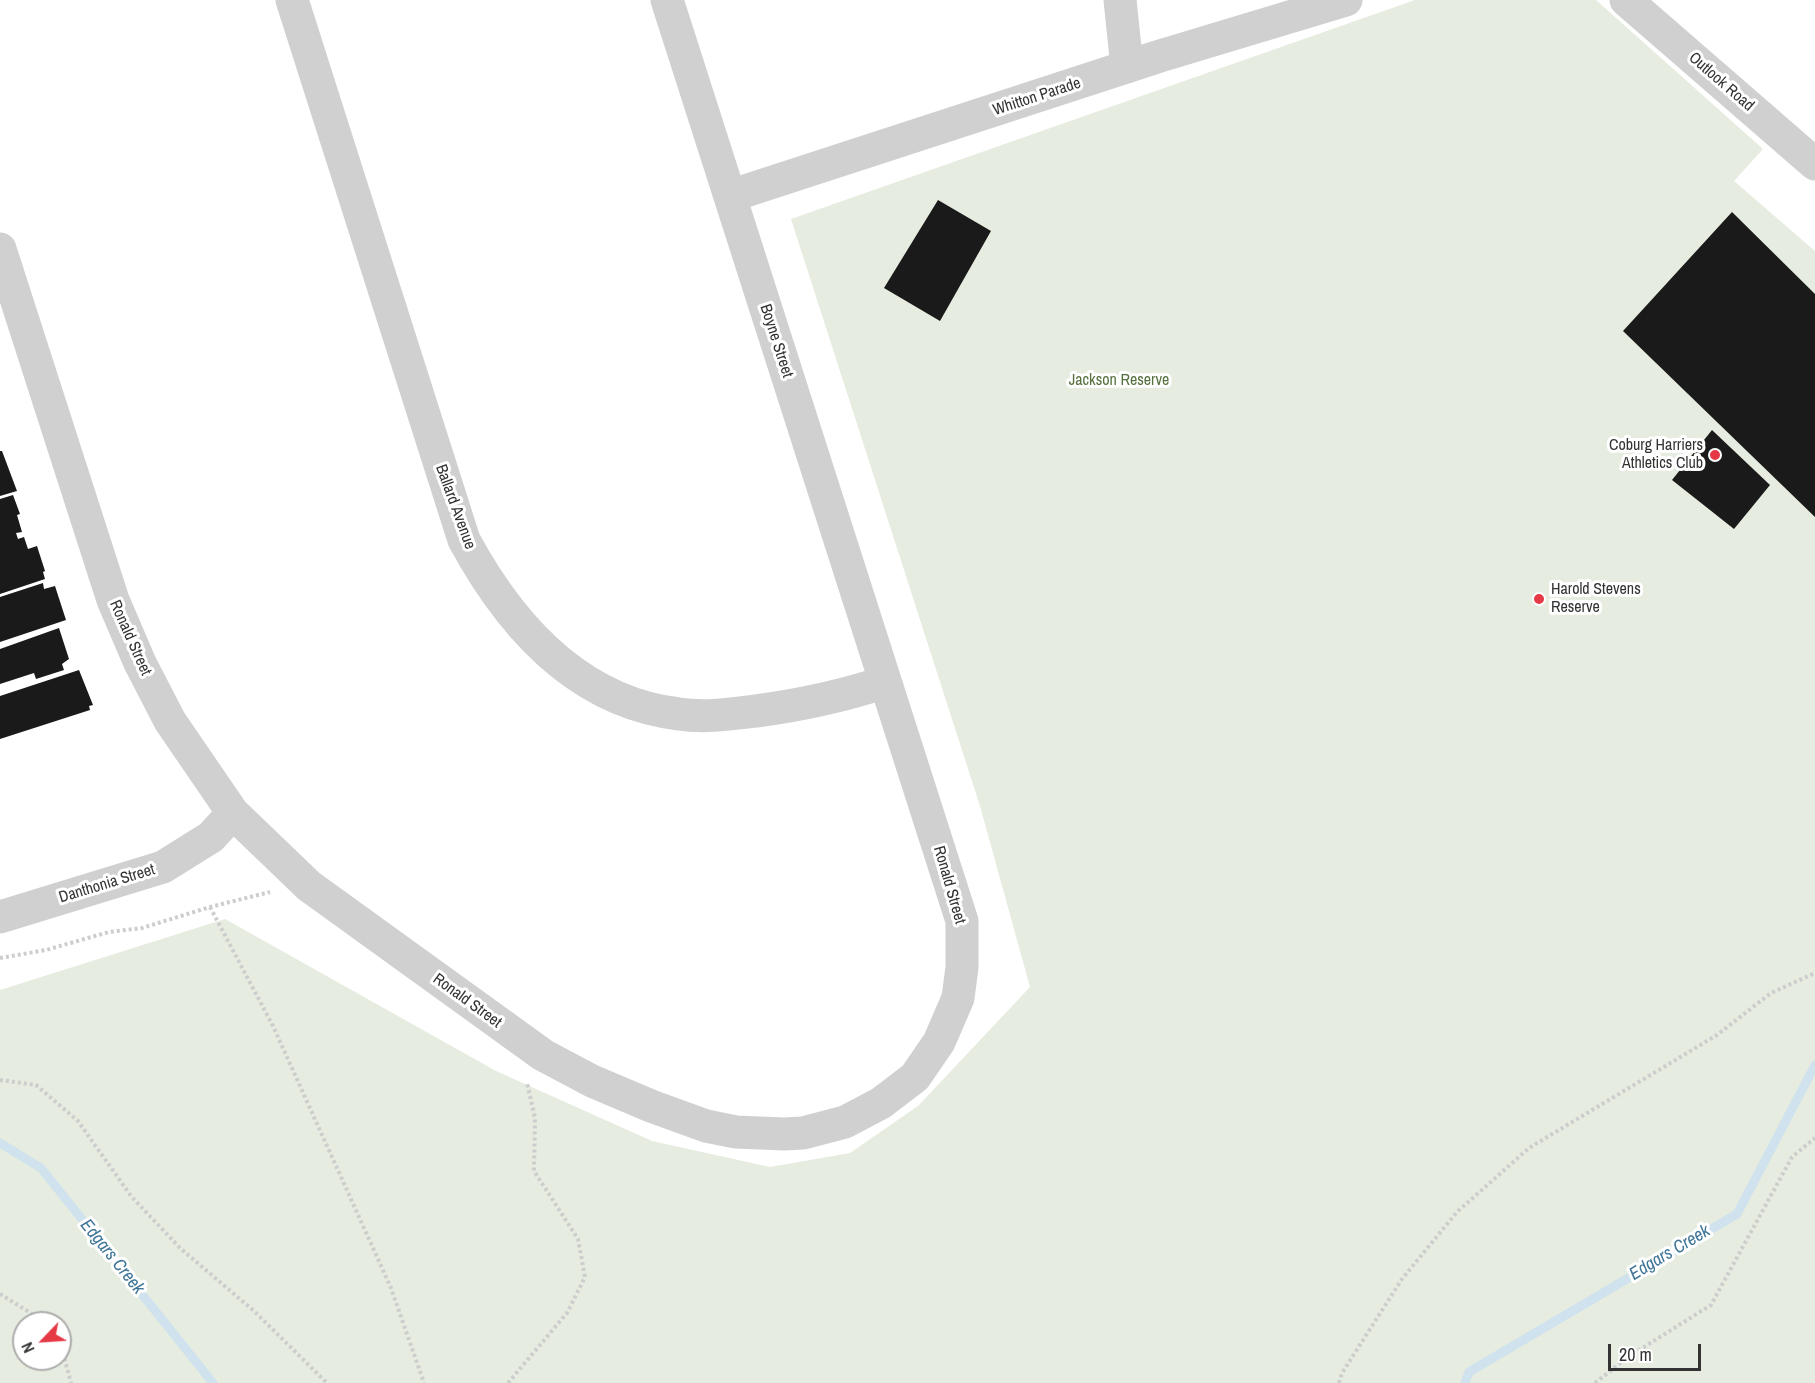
<!DOCTYPE html>
<html>
<head>
<meta charset="utf-8">
<style>
  body { margin:0 }
  #map { position:relative; width:1815px; height:1383px; overflow:hidden; background:#fff; font-family:"Archivo Narrow",sans-serif }
  canvas { display:block }
  .north { position:absolute; left:12px; top:1311px; width:60px; height:60px; box-sizing:border-box; background:#fff; border:2px solid #adadad; border-radius:50%; rotate:245deg; font-size:16px; font-weight:700; line-height:24px; text-align:center; color:#333 }
  .north::after { content:''; display:block; margin:auto; width:21px; height:27px; background:#e63946; clip-path:polygon(50% 0,100% 100%,50% 72%,0 100%) }
  .scale { position:absolute; left:1608px; top:1344px; width:93px; height:27px; box-sizing:border-box; border:3px solid #333; border-top:0; padding-left:8px; font-size:18px; line-height:21px; white-space:nowrap; color:#333; -webkit-text-stroke:4px #fff; paint-order:stroke }
</style>
</head>
<body>
<div id="map">
<canvas width="1815" height="1383"></canvas>
<div class="north">N</div>
<div class="scale">20 m</div>
</div>
<script>
const ctx = document.querySelector('canvas').getContext('2d');
ctx.lineJoin = 'round';
function paint(path, color) {
  ctx.fillStyle = color;
  ctx.fill(path, 'evenodd');
}
function trace(path, color, width, dash) {
  ctx.strokeStyle = color;
  ctx.lineWidth = width;
  ctx.lineCap = dash ? 'butt' : 'round';
  ctx.setLineDash(dash || []);
  ctx.stroke(path);
}
function label(font, color, halo, rows, align = 'center') {
  ctx.font = font + ' "Archivo Narrow",sans-serif';
  ctx.lineWidth = 6;
  ctx.setLineDash([]);
  ctx.textBaseline = 'middle';
  ctx.strokeStyle = halo;
  ctx.fillStyle = color;
  for (const [text, x, y, turn = 0] of rows) {
    ctx.save();
    ctx.translate(x, y);
    ctx.rotate((+turn || 0) * Math.PI / 180);
    ctx.textAlign = isNaN(turn) ? turn : align;
    if (halo) ctx.strokeText(text, 0, 0);
    ctx.fillText(text, 0, 0);
    ctx.restore();
  }
}
const green = new Path2D(`
  M 1415,0 L 1596,0 L 1763,149 L 1734,181 L 1815,251 L 1815,1383 L 0,1383 L 0,990 L 225,919 L 496,1071 L 652,1141 L 770,1167 L 850,1153 L 918,1106 L 1030,987 L 980,806 L 791,219 ZM 24,1323 L 60,1323 L 60,1359 L 24,1359 Z`);
const stream = new Path2D(`
  M 0,1143 L 41,1168 L 213,1383
  M 1465,1383 L 1469,1372 L 1737,1214 L 1815,1065`);
const building = new Path2D(`
  M 938,200 L 991,231 L 940,321 L 884,288 Z
  M 1732,212 L 1815,294 L 1815,517 L 1623,331 Z
  M 1712,430 L 1770,485 L 1734,529 L 1672,480 Z
  M 0,451 L 2,451 L 17,491 L 0,496 Z
  M 13,495 L 20,514 L 17,515 L 22,532 L 16,533 L 18,539 L 24,537 L 28,549 L 37,546 L 45,571 L 43,572 L 45,579 L 0,594 L 0,499 Z
  M 43,583 L 44,589 L 55,586 L 66,620 L 0,642 L 0,597 Z
  M 59,628 L 69,659 L 62,664 L 64,670 L 36,679 L 34,673 L 0,684 L 0,649 Z
  M 79,670 L 93,705 L 89,706 L 90,710 L 0,739 L 0,696 Z`);
const path = new Path2D(`
  M 210,907 L 273,1026 L 391,1288 L 424,1383
  M 0,958 L 46,950 L 109,932 L 142,928 L 210,907 L 270,892
  M 0,1080 L 36,1085 L 78,1121 L 131,1196 L 180,1248 L 254,1311 L 327,1383
  M 0,1294 L 47,1323
  M 60,1341 L 71,1383
  M 508,1383 L 567,1313 L 585,1277 L 578,1239 L 534,1171 L 535,1118 L 527,1083
  M 1339,1383 L 1342,1373 L 1402,1279 L 1457,1212 L 1529,1148 L 1717,1035 L 1771,993 L 1815,973
  M 1595,1383 L 1628,1357 L 1711,1305 L 1792,1157 L 1815,1138`);
const minor = new Path2D(`
  M 292,0 L 464,540 C 510,625 577,702 679,714 C 705,718 731,714 756,711 C 801,705 843,696 885,682
  M 1120,0 L 1127,67
  M 1626,0 L 1815,164
  M 730,196 L 1160,56 L 1346,0
  M 0,249 L 113,600 L 140,663 L 170,721 L 233,813 L 309,886 L 543,1055 L 592,1081 L 651,1106 L 706,1126 L 736,1132 L 784,1134 L 803,1133 L 845,1122 L 881,1103 L 915,1077 L 939,1042 L 958,998 L 962,967 L 962,921 L 667,0
  M 0,917 L 163,867 L 211,837 L 233,813`);
const markers = [
  [1715,455,6,"#e63946"],
  [1539,599,6,"#e63946"]
];
const streetNames = [
  ["Outlook Road",1721,82,41],
  ["Whitton Parade",1037,97,-18],
  ["Boyne Street",776,341,72],
  ["Ballard Avenue",455,507,70],
  ["Ronald Street",130,638,66],
  ["Danthonia Street",107,884,-17],
  ["Ronald Street",949,885,74],
  ["Ronald Street",467,1001,36]
];
const parkNames = [
  ["Jackson Reserve",1119,381]
];
const poiNames = [
  ["Coburg Harriers",1703,446],
  ["Athletics Club",1703,464],
  ["Harold Stevens",1551,590,"left"],
  ["Reserve",1551,608,"left"]
];
const waterNames = [
  ["Edgars Creek",1670,1253,-31],
  ["Edgars Creek",112,1257,51]
];
paint(green, '#e6ecdf');
trace(stream, '#cfe2ee', 9);
paint(building, '#1a1a1a');
trace(path, '#cdcdcd', 4, [3, 3]);
trace(minor, '#d0d0d0', 33);
for (const [x, y, r, color] of markers) {
  const dot = new Path2D();
  dot.arc(x, y, r, 0, 2 * Math.PI);
  ctx.fillStyle = color;
  ctx.fill(dot);
  trace(dot, '#fff', 2);
}
label('16px', '#333', '#fff', streetNames);
label('16px', '#56703f', '#fff', parkNames);
label('16px', '#333', '#fff', poiNames, 'right');
label('italic 18px', '#3f7597', '#fff', waterNames);
</script>
</body>
</html>
